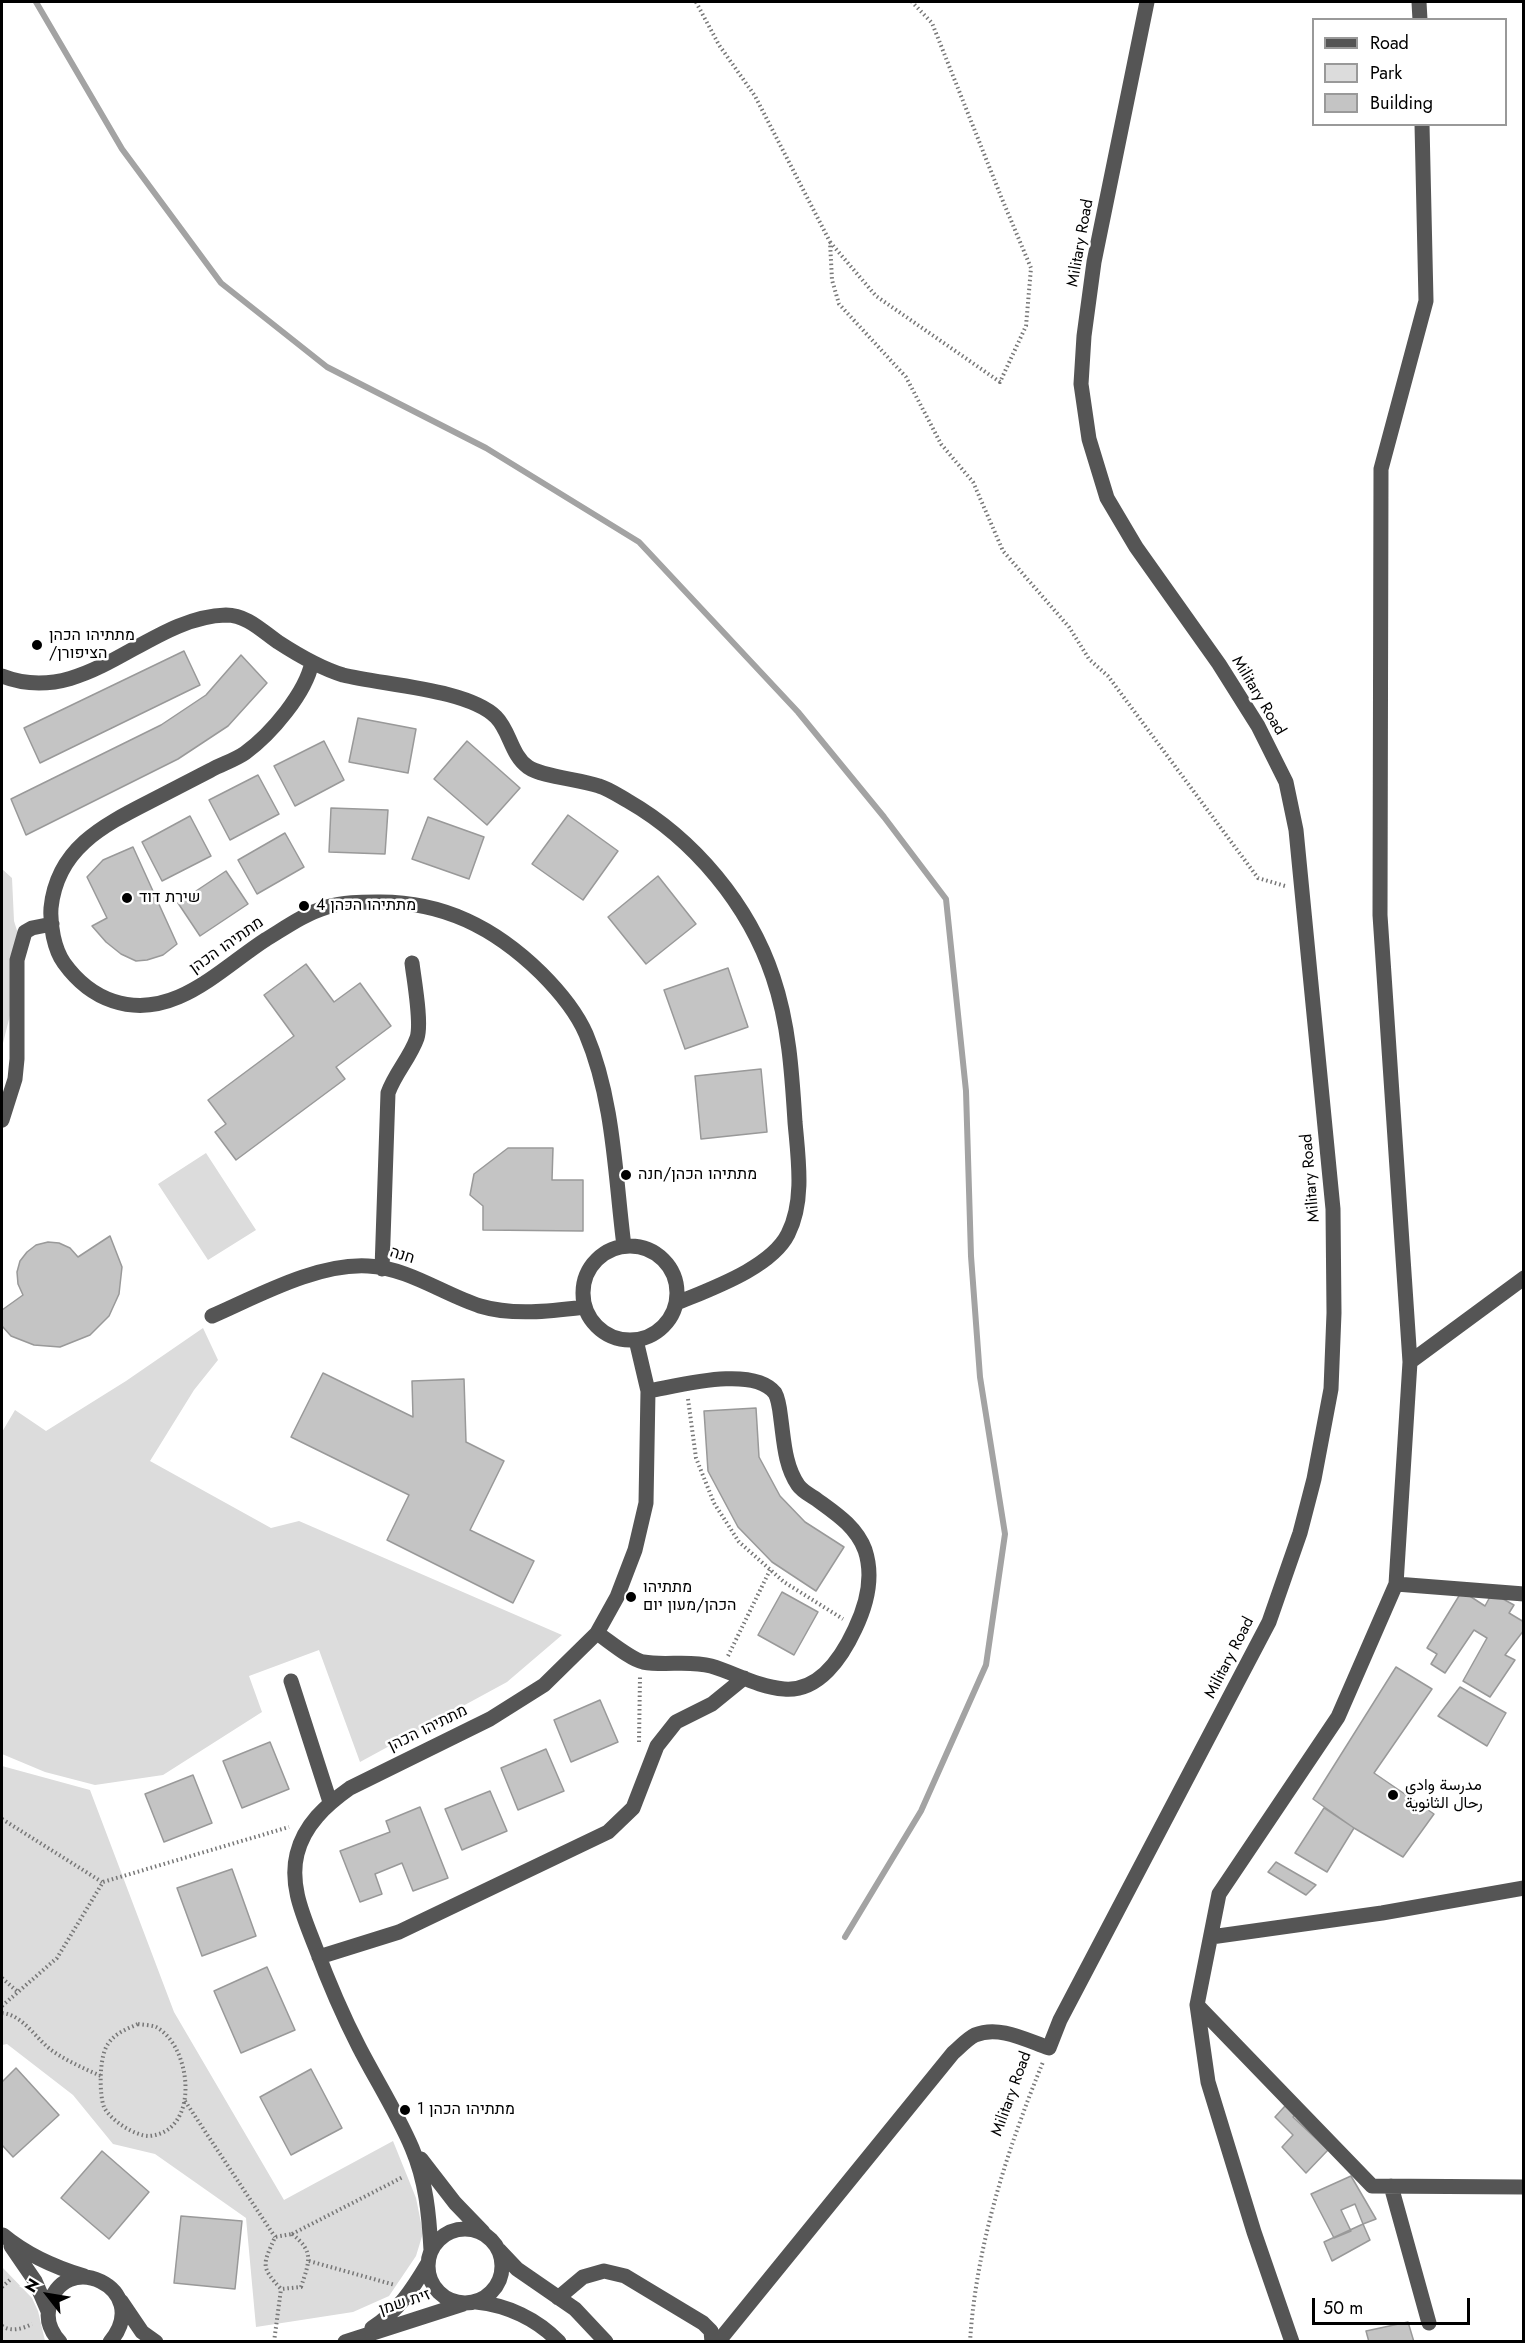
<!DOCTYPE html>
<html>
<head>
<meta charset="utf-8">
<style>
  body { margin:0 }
  #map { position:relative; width:1525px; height:2343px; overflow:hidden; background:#fff; font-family:Jost,sans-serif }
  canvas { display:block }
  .frame { position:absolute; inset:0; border:3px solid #000; pointer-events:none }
  .legend { position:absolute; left:1312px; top:18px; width:195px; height:108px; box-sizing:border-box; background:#fff; border:2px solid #999; margin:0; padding:8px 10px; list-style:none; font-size:18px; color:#000 }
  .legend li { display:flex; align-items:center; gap:12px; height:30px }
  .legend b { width:30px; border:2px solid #999 }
  .north { position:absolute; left:18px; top:2265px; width:60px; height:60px; -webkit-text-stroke:4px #fff; paint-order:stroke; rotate:301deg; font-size:16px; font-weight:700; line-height:24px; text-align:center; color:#000 }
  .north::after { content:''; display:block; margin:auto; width:21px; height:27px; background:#000; clip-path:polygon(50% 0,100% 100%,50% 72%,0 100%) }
  .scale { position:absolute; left:1312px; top:2298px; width:158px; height:27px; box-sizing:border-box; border:3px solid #000; border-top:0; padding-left:8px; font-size:18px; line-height:21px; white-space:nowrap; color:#000; -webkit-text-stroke:4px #fff; paint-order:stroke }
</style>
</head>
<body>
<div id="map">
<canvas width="1525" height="2343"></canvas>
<div class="frame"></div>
<ul class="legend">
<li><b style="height:8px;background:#555"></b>Road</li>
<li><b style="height:16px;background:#dcdcdc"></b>Park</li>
<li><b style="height:16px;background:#c4c4c4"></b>Building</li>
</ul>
<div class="north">N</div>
<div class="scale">50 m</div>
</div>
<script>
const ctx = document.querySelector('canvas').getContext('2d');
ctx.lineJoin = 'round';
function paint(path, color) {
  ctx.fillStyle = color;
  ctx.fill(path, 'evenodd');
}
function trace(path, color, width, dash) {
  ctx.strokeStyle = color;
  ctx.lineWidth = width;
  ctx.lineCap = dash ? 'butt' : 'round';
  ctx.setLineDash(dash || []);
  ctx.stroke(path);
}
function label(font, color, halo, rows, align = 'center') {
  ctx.font = font + ' Jost,Vazirmatn,Heebo,sans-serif';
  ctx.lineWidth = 5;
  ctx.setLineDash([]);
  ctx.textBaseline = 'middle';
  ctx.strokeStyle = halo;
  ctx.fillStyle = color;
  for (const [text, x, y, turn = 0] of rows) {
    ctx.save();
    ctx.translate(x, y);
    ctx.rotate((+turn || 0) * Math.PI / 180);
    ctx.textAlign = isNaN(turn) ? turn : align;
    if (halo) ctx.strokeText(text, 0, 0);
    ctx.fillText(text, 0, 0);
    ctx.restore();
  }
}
const green = new Path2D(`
  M 2,869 L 12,878 L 14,921 L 25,956 L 2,1047 Z
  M 206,1153 L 256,1230 L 208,1260 L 158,1184 Z
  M 203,1328 L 218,1360 L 194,1390 L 150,1461 L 271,1528 L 299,1521 L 562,1635 L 507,1682 L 360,1762 L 319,1650 L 249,1676 L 262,1712 L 163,1775 L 95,1785 L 45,1772 L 2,1754 L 2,1432 L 15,1410 L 46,1431 L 126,1381 Z
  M 2,1766 L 90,1790 L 174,2012 L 284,2200 L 393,2141 L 416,2198 L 423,2233 L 416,2256 L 389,2296 L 353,2312 L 256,2327 L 246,2218 L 155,2154 L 113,2144 L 73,2095 L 7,2044 L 2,2045 Z
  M 2,2267 L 32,2298 L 38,2311 L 45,2341 L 2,2341 Z`);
const stream = new Path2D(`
  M 36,2 L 122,149 L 221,283 L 327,367 L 486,448 L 639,542 L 798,712 L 884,817 L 946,899 L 966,1091 L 971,1256 L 980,1377 L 1005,1534 L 986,1665 L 921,1811 L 845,1937`);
const building = new Path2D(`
  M 184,651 L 200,685 L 40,763 L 24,728 Z
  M 241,655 L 267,683 L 228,726 L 178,759 L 26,835 L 11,799 L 161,725 L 206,695 Z
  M 358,718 L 416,729 L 408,773 L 349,762 Z
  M 324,741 L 344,780 L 295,806 L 274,766 Z
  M 467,741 L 520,788 L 487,825 L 434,779 Z
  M 258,775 L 279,814 L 230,840 L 209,800 Z
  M 331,808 L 388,810 L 385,854 L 329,852 Z
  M 568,815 L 618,851 L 583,900 L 532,864 Z
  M 190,816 L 211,856 L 162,881 L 142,842 Z
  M 428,817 L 484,837 L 469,879 L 412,859 Z
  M 285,833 L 304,867 L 257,894 L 238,860 Z
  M 133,847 L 177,944 L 163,955 L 147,960 L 136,961 L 121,954 L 106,942 L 92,926 L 107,918 L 87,877 L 103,860 Z
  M 226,871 L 248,904 L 200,936 L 178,903 Z
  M 658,876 L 696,924 L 646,964 L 608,917 Z
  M 306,964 L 334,1002 L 360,983 L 391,1026 L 336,1067 L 345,1079 L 236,1160 L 215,1132 L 226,1124 L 208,1100 L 294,1036 L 264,995 Z
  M 728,968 L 748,1027 L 685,1049 L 664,990 Z
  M 761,1069 L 767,1132 L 701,1139 L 695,1076 Z
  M 508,1148 L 553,1148 L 552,1180 L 583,1180 L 583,1231 L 483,1230 L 483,1206 L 470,1195 L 474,1174 Z
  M 110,1236 L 122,1267 L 119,1294 L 109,1316 L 90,1335 L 60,1347 L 34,1345 L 11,1336 L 2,1326 L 2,1310 L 23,1295 L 18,1284 L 17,1272 L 20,1261 L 27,1252 L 36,1245 L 48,1242 L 59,1243 L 70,1248 L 78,1257 Z
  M 323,1373 L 413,1417 L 412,1381 L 464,1379 L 466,1442 L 504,1461 L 470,1530 L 534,1561 L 513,1603 L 387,1540 L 409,1495 L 291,1437 Z
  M 756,1408 L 759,1457 L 780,1496 L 805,1522 L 844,1547 L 816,1591 L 772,1562 L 738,1527 L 708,1471 L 704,1411 Z
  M 1462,1591 L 1485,1606 L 1492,1593 L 1514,1605 L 1509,1613 L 1524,1622 L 1524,1630 L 1505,1655 L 1515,1660 L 1490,1697 L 1463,1681 L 1487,1638 L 1474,1630 L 1445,1673 L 1431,1664 L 1437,1654 L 1427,1648 Z
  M 782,1592 L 818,1612 L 794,1655 L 758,1635 Z
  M 1396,1667 L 1432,1689 L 1374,1773 L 1434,1814 L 1403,1857 L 1354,1828 L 1313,1799 Z
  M 1460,1687 L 1506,1713 L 1487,1746 L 1438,1716 Z
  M 600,1700 L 618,1742 L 571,1762 L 554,1720 Z
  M 270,1742 L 289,1789 L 242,1808 L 223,1761 Z
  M 546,1749 L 564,1791 L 518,1810 L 501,1768 Z
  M 193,1775 L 212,1823 L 164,1842 L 145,1794 Z
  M 490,1791 L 507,1831 L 462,1850 L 445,1809 Z
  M 420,1807 L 448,1878 L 413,1891 L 402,1863 L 375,1874 L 382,1894 L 360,1902 L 340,1851 L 390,1832 L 386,1821 Z
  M 1324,1808 L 1354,1828 L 1327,1872 L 1295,1853 Z
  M 1276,1862 L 1316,1885 L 1306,1895 L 1268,1872 Z
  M 232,1869 L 256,1936 L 202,1956 L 177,1888 Z
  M 267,1967 L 295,2030 L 241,2053 L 214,1991 Z
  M 16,2068 L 59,2115 L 13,2157 L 2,2145 L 2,2082 Z
  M 311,2069 L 342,2128 L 291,2155 L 260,2097 Z
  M 1285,2106 L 1296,2114 L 1293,2117 L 1328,2150 L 1306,2173 L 1282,2147 L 1293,2135 L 1275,2117 Z
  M 102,2151 L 149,2192 L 109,2239 L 61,2198 Z
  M 1351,2176 L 1376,2219 L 1363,2224 L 1355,2204 L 1341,2210 L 1351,2231 L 1334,2238 L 1311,2194 Z
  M 181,2216 L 242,2221 L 235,2289 L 174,2283 Z
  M 1363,2224 L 1370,2240 L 1332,2261 L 1324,2242 Z
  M 1408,2322 L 1414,2342 L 1369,2342 L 1366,2331 Z`);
const path = new Path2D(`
  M 696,2 L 719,45 L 755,96 L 830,242 L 832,280 L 839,304 L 906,377 L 941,444 L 973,482 L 1003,551 L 1069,627 L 1089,659 L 1108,676 L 1258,878 L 1285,886
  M 830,242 L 876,296 L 1000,382 L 1026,326 L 1031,268 L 1002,199 L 932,23 L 912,2
  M 688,1399 L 696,1458 L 714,1503 L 739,1542 L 784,1582 L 843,1619
  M 728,1656 L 770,1570
  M 639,1742 L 640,1677
  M 2,1819 L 102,1882
  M 2,1978 L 18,1992
  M 2,2006 L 57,1958 L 103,1882 L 289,1827
  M 2,2013 C 24,2015 37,2041 54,2052 C 69,2062 85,2069 101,2076
  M 138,2024 C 144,2025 151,2025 156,2027 C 192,2046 201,2132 149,2136 C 135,2136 110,2120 104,2107 C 99,2094 99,2056 108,2044 C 115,2033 127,2029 138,2024 Z
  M 185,2101 L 275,2237
  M 292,2234 C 315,2252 309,2262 301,2287 L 281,2289 C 260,2266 263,2265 275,2237 Z
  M 292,2234 L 403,2177
  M 309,2261 L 395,2285
  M 2,2287 L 12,2278
  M 2,2326 C 11,2332 22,2329 32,2324
  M 274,2342 L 281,2289
  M 970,2342 C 976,2246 1007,2150 1043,2062`);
const minor = new Path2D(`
  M 1419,2 L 1420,20
  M 1422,124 L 1426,301 L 1381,469 L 1380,915 L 1410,1362 L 1396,1584 L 1338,1717 L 1219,1894 L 1197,2005 L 1372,2186 L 1524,2187
  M 312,662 C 306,693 271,734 245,753 C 235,760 222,764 211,770 C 190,781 170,791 149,802 C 102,826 57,849 51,908 C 50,925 54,949 64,963 C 77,981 92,994 113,1001 C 173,1021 219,970 265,940 C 285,928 304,914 327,907 C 343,902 360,902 377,902 C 443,901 495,928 541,973 C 559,991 576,1011 586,1034 C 614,1100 615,1176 624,1246
  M 2,676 C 86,709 147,617 226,615 C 247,615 262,631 278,642 C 298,655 320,668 343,675 C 383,685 468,689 496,717 C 510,731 511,755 528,767 C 542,777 580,779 599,786 C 609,789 619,796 628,801 C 694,839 749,905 773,977 C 789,1024 792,1074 795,1122 C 798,1157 805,1201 788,1234 C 771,1268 710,1289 677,1303
  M 2,1120 L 15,1079 L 17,1059 L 17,960 L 25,932 L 32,928 L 52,924
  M583 1293a47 47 0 1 1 94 0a47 47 0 1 1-94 0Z
  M 382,1269 L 388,1093 C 395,1073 410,1058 417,1038 C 422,1023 414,980 412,963
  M 212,1316 C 258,1296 317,1263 368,1266 C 408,1268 443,1294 480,1306 C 513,1316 552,1311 585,1307
  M 1410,1362 L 1524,1278
  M 1396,1584 L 1524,1594
  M 597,1633 C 609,1641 630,1659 643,1662 C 665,1666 689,1660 711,1666 C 735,1673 758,1687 784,1689 C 819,1692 842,1657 855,1629 C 867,1604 874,1577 865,1550 C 856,1526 835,1513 816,1499 C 810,1495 802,1491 798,1485 C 785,1466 784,1442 781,1420 C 780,1412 779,1400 775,1393 C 753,1365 678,1386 648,1391
  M 291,1681 L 330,1802
  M 1211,1937 L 1382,1913 L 1524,1888
  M 319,1957 L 399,1932 L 608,1832 L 633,1808 L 657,1746 L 676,1722 L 712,1704 L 744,1678
  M 1197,2005 L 1208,2082 L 1254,2232 L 1292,2342
  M 421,2159 L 455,2203 L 483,2232
  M 1391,2186 L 1429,2323
  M428 2266a37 37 0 1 1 74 0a37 37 0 1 1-74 0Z
  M 3,2235 C 27,2255 54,2267 84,2276
  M 11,2246 L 35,2281 L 48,2311
  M 431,2250 C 429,2214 426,2181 412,2148 C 397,2113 376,2080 359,2047 C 342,2014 328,1981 315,1946 C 304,1917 289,1886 297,1854 C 304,1825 326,1805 350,1788 L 490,1719 L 544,1685 L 597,1633 L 617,1597 L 635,1550 L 646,1503 L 648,1391 L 636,1340
  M 499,2250 L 517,2269 L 575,2309 L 606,2342
  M 558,2298 L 583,2277 L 604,2271 L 625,2276 L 703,2323 L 711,2331 L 712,2342
  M 121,2301 L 142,2332 L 156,2342
  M 476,2302 C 507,2305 537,2319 559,2342
  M 372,2328 C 399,2310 412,2290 428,2263
  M 60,2342 C 51,2332 46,2321 49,2308 C 61,2246 155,2288 110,2342
  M 345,2342 L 463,2304
  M 718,2342 L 953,2053 C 960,2047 967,2039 975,2035 C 999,2025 1026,2040 1049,2048 L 1060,2020 L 1269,1622 L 1300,1533 L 1314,1479 L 1331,1389 L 1334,1313 L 1333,1209 L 1296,830 L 1286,782 L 1258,726 L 1219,664 L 1136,547 L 1107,498 L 1089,439 L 1081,384 L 1084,336 L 1094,262 L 1147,2`);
const markers = [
  [37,645,6,"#000"],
  [127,898,6,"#000"],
  [304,906,6,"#000"],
  [626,1175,6,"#000"],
  [631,1597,6,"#000"],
  [1393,1795,6,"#000"],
  [405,2110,6,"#000"]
];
const streetNames = [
  ["Military Road",1081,243,-80],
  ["Military Road",1258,696,59],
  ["מתתיהו הכהן",227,946,-35],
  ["Military Road",1311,1178,-95],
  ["חנה",402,1256,17],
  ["Military Road",1230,1658,-63],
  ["מתתיהו הכהן",428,1729,-26],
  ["Military Road",1012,2094,-70],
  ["זית שמן",405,2303,-18]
];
const poiNames = [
  ["מתתיהו הכהן",49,636],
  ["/הציפורן",49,654],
  ["שירת דוד",139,898],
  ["מתתיהו הכהן 4",316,906],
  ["מתתיהו הכהן/חנה",638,1175],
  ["מתתיהו",643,1588],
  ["הכהן/מעון יום",643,1606],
  ["مدرسة وادي",1405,1786],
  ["رحال الثانوية",1405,1804],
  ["מתתיהו הכהן 1",417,2110]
];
paint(green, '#dcdcdc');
trace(stream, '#a3a3a3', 6);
paint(building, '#c4c4c4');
trace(building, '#999', 1.5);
trace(path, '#777', 4, [1.5, 3]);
trace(minor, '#555', 15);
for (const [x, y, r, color] of markers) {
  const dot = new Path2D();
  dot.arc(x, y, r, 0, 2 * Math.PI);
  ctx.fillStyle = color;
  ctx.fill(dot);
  trace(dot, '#fff', 2);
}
label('16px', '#000', '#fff', streetNames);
label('16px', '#000', '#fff', poiNames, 'left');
</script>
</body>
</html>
